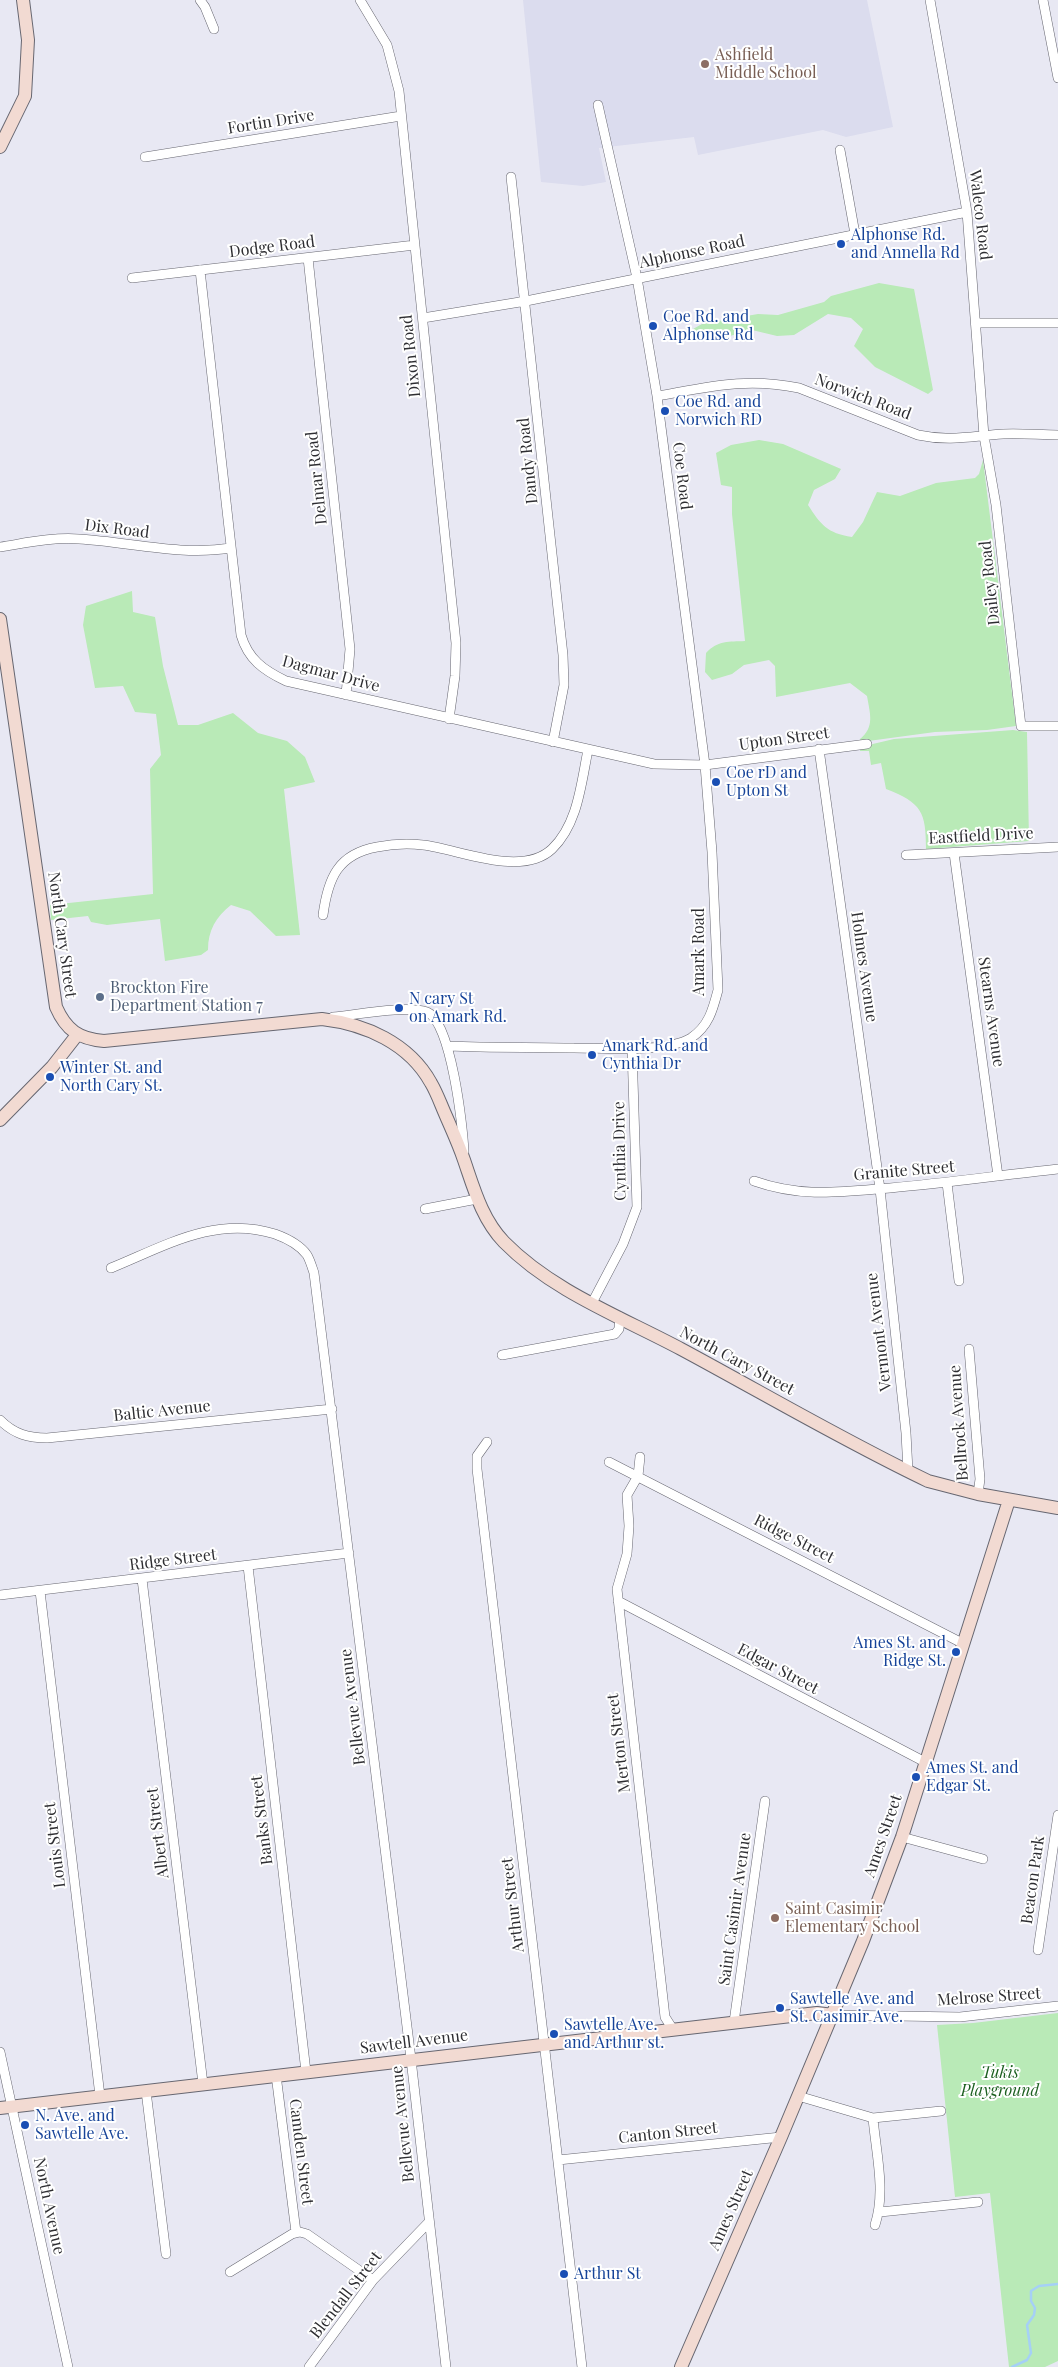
<!DOCTYPE html>
<html>
<head>
<meta charset="utf-8">
<style>
  body { margin:0 }
  canvas { display:block; background:#e8e8f3 }
</style>
</head>
<body>
<canvas width="1058" height="2367"></canvas>
<script>
const ctx = document.querySelector('canvas').getContext('2d');
ctx.lineJoin = 'round';
function paint(path, color) {
  ctx.fillStyle = color;
  ctx.fill(path, 'evenodd');
}
function trace(path, color, width, dash) {
  ctx.strokeStyle = color;
  ctx.lineWidth = width;
  ctx.lineCap = dash ? 'butt' : 'round';
  ctx.setLineDash(dash || []);
  ctx.stroke(path);
}
function label(font, color, halo, rows, align = 'center') {
  ctx.font = font + ' "Playfair Display",serif';
  ctx.lineWidth = 4;
  ctx.setLineDash([]);
  ctx.textBaseline = 'middle';
  ctx.strokeStyle = halo;
  ctx.fillStyle = color;
  for (const [text, x, y, turn = 0] of rows) {
    ctx.save();
    ctx.translate(x, y);
    ctx.rotate((+turn || 0) * Math.PI / 180);
    ctx.textAlign = isNaN(turn) ? turn : align;
    if (halo) ctx.strokeText(text, 0, 0);
    ctx.fillText(text, 0, 0);
    ctx.restore();
  }
}
const built = new Path2D(`
  M 523,0 L 867,0 L 893,127 L 846,137 L 823,130 L 698,155 L 694,137 L 599,148 L 606,182 L 583,186 L 541,182 Z`);
const green = new Path2D(`
  M 879,283 L 914,289 L 933,390 L 928,394 L 875,367 L 854,346 L 863,329 L 851,318 L 828,314 L 794,335 L 777,336 L 752,330 L 711,341 L 696,341 L 693,329 L 702,324 L 729,319 L 758,314 L 778,315 L 824,302 L 831,296 Z
  M 759,440 L 783,444 L 841,469 L 835,479 L 814,490 L 808,505 C 821,525 827,533 852,537 L 863,522 L 877,492 L 900,496 L 936,483 L 975,478 L 979,474 L 983,460 L 1016,726 L 987,730 L 935,732 L 861,742 L 860,739 C 875,727 870,714 867,696 L 850,683 L 776,697 L 775,666 L 769,660 L 744,665 L 732,674 L 712,680 L 705,672 L 706,653 C 718,640 729,642 745,641 L 732,514 L 732,487 L 721,485 L 716,453 L 731,445 Z
  M 132,591 L 133,612 L 155,617 L 163,666 L 178,725 L 198,725 L 233,713 L 258,733 L 287,741 L 305,757 L 315,782 L 284,789 L 300,935 L 276,936 L 250,911 L 231,905 C 216,917 208,930 208,950 L 201,955 L 165,961 L 160,919 L 107,925 L 91,922 L 88,916 L 51,920 L 50,905 L 153,894 L 150,769 L 161,755 L 156,714 L 135,712 L 123,686 L 95,688 L 83,625 L 86,606 Z
  M 1013,730 L 1027,732 L 1029,841 L 926,849 C 926,812 922,803 886,789 L 881,763 L 871,765 L 869,751 L 860,751 L 860,747 L 894,739 Z
  M 1058,2013 L 1058,2361 L 1045,2367 L 1009,2367 L 990,2193 L 955,2197 L 937,2025 L 973,2023 Z`);
const stream = new Path2D(`
  M 1012,2367 L 1027,2360 L 1031,2353 L 1027,2325 L 1034,2315 L 1035,2308 L 1031,2301 L 1031,2291 L 1039,2286 L 1058,2284`);
const street = new Path2D(`
  M 200,0 L 205,7 L 214,29
  M 360,0 L 387,45 L 399,91 L 456,643 L 455,676 L 449,719
  M 930,0 L 967,212 L 984,436 L 996,505 L 1021,726 L 1058,726
  M 1043,0 L 1058,78
  M 840,150 L 855,234
  M 145,157 L 401,116
  M 511,177 L 563,655 L 564,685 L 553,742
  M 308,258 L 350,649 L 346,695
  M 200,270 L 241,635 C 248,659 263,670 286,681 L 654,764 L 705,765 L 867,744
  M 132,278 L 415,245
  M 423,318 L 526,301 L 967,212
  M 976,323 L 1058,323
  M 657,396 C 709,387 746,377 799,388 L 918,435 C 951,442 972,436 1003,434 C 1021,433 1040,435 1058,435
  M 0,547 C 26,543 53,537 79,539 C 130,542 180,556 231,548
  M 819,749 L 880,1189 L 906,1433 L 908,1471
  M 954,853 L 998,1176
  M 906,855 L 1058,847
  M 323,915 C 328,878 338,854 377,847 C 392,844 408,843 423,845 C 459,849 521,878 552,849 C 578,824 581,784 588,750
  M 333,1017 C 356,1015 406,1005 427,1012 C 451,1021 463,1127 464,1152
  M 449,1046 C 490,1048 532,1047 574,1048 C 604,1048 666,1053 691,1038 C 709,1026 713,1009 718,990 L 712,852 L 705,765 L 657,396 L 637,278 L 598,105
  M 754,1181 C 802,1198 841,1192 890,1188 C 946,1183 1002,1175 1058,1169
  M 947,1183 L 959,1281
  M 425,1209 L 477,1199
  M 111,1268 C 165,1246 216,1215 275,1234 C 286,1238 300,1245 307,1255 C 310,1260 312,1267 314,1273 L 411,2059 L 446,2367
  M 592,1303 L 623,1244 L 637,1207 L 632,1048
  M 969,1349 L 980,1479 L 978,1494
  M 502,1355 L 615,1334 L 619,1329 L 620,1317
  M 0,1420 C 14,1434 28,1438 47,1438 L 332,1409
  M 487,1442 L 477,1456 L 477,1469 L 582,2367
  M 640,1457 L 638,1476 L 627,1495 L 629,1526 L 627,1554 L 617,1589 L 665,2017 L 672,2028
  M 609,1462 L 964,1644
  M 248,1566 L 306,2072
  M 142,1579 L 203,2084
  M 40,1591 L 100,2096
  M 0,1595 L 349,1553
  M 618,1601 L 925,1762
  M 902,1837 L 983,1859
  M 1038,1950 L 1058,1815
  M 833,2015 L 960,2017 L 1058,2006
  M 734,2022 L 765,1801
  M 0,2052 L 68,2367
  M 276,2075 L 296,2232
  M 146,2091 L 166,2254
  M 798,2096 L 873,2118 L 941,2111
  M 873,2118 C 876,2153 886,2191 875,2225
  M 558,2160 L 781,2137
  M 880,2212 L 978,2202
  M 230,2272 L 292,2234 L 300,2232 L 307,2234 L 373,2280
  M 309,2367 L 373,2280 L 429,2222`);
const secondary = new Path2D(`
  M 0,147 L 25,96 L 28,40 L 23,0
  M 0,619 L 56,1007 C 66,1030 79,1039 104,1041 L 322,1019 C 365,1024 409,1043 431,1083 C 437,1093 441,1105 446,1116 C 452,1130 459,1145 464,1160 C 474,1189 482,1219 504,1242 C 552,1291 621,1317 681,1349 C 763,1393 844,1441 928,1481 L 978,1494 L 1058,1508
  M 0,1120 L 52,1067 L 77,1035
  M 0,2108 L 817,2013 L 833,2015
  M 681,2367 L 781,2137 L 863,1941 L 902,1837 L 1009,1500`);
const markers = [
  [705,64,5,"#8d6e63"],
  [841,244,5,"#1a4fb4"],
  [653,326,5,"#1a4fb4"],
  [665,411,5,"#1a4fb4"],
  [716,782,5,"#1a4fb4"],
  [100,997,5,"#5c6f8a"],
  [399,1008,5,"#1a4fb4"],
  [592,1055,5,"#1a4fb4"],
  [50,1077,5,"#1a4fb4"],
  [956,1652,5,"#1a4fb4"],
  [916,1777,5,"#1a4fb4"],
  [775,1918,5,"#8d6e63"],
  [780,2008,5,"#1a4fb4"],
  [554,2034,5,"#1a4fb4"],
  [25,2125,5,"#1a4fb4"],
  [564,2274,5,"#1a4fb4"]
];
const educationNames = [
  ["Ashfield",715,55],
  ["Middle School",715,73],
  ["Saint Casimir",785,1909],
  ["Elementary School",785,1927]
];
const streetNames = [
  ["Fortin Drive",271,122,-9],
  ["Waleco Road",980,215,83],
  ["Dodge Road",272,247,-7],
  ["Alphonse Road",692,252,-12],
  ["Dixon Road",411,356,-96],
  ["Norwich Road",863,397,21],
  ["Dandy Road",528,461,-96],
  ["Coe Road",682,476,83],
  ["Delmar Road",317,478,-96],
  ["Dix Road",117,529,7],
  ["Dailey Road",990,583,-96],
  ["Dagmar Drive",331,674,15],
  ["Upton Street",784,739,-8],
  ["Eastfield Drive",981,836,-3],
  ["North Cary Street",62,935,82],
  ["Amark Road",699,952,-90],
  ["Holmes Avenue",864,967,82],
  ["Stearns Avenue",991,1012,82],
  ["Cynthia Drive",620,1151,-91],
  ["Granite Street",904,1171,-5],
  ["Vermont Avenue",879,1332,-97],
  ["North Cary Street",737,1361,28],
  ["Baltic Avenue",162,1411,-6],
  ["Bellrock Avenue",959,1423,-94],
  ["Ridge Street",794,1539,27],
  ["Ridge Street",173,1560,-7],
  ["Edgar Street",778,1669,28],
  ["Bellevue Avenue",353,1707,-97],
  ["Merton Street",619,1743,-97],
  ["Banks Street",262,1820,-97],
  ["Albert Street",158,1833,-97],
  ["Ames Street",883,1836,-71],
  ["Louis Street",55,1845,-97],
  ["Beacon Park",1033,1880,-82],
  ["Arthur Street",513,1905,-97],
  ["Saint Casimir Avenue",735,1909,-82],
  ["Melrose Street",989,1997,-4],
  ["Sawtell Avenue",414,2042,-7],
  ["Bellevue Avenue",403,2124,-96],
  ["Canton Street",668,2133,-6],
  ["Camden Street",301,2152,83],
  ["North Avenue",49,2206,78],
  ["Ames Street",731,2210,-66],
  ["Blendall Street",346,2295,-52]
];
const transitNames = [
  ["Alphonse Rd.",851,235],
  ["and Annella Rd",851,253],
  ["Coe Rd. and",663,317],
  ["Alphonse Rd",663,335],
  ["Coe Rd. and",675,402],
  ["Norwich RD",675,420],
  ["Coe rD and",726,773],
  ["Upton St",726,791],
  ["N cary St",409,999],
  ["on Amark Rd.",409,1017],
  ["Amark Rd. and",602,1046],
  ["Cynthia Dr",602,1064],
  ["Winter St. and",60,1068],
  ["North Cary St.",60,1086],
  ["Ames St. and",946,1643,"right"],
  ["Ridge St.",946,1661,"right"],
  ["Ames St. and",926,1768],
  ["Edgar St.",926,1786],
  ["Sawtelle Ave. and",790,1999],
  ["St. Casimir Ave.",790,2017],
  ["Sawtelle Ave.",564,2025],
  ["and Arthur st.",564,2043],
  ["N. Ave. and",35,2116],
  ["Sawtelle Ave.",35,2134],
  ["Arthur St",574,2274]
];
const serviceNames = [
  ["Brockton Fire",110,988],
  ["Department Station 7",110,1006]
];
const parkNames = [
  ["Tukis",1000,2073],
  ["Playground",1000,2091]
];
paint(built, '#dbdcee');
paint(green, '#b9eab7');
trace(stream, '#a5d0f6', 2.5);
trace(street, '#676771', 10);
trace(secondary, '#676771', 14);
trace(street, '#fff', 9);
trace(secondary, '#f2dad2', 12);
for (const [x, y, r, color] of markers) {
  const dot = new Path2D();
  dot.arc(x, y, r, 0, 2 * Math.PI);
  ctx.fillStyle = color;
  ctx.fill(dot);
  trace(dot, '#fff', 2);
}
label('16px', '#785e54', '#fff', educationNames, 'left');
label('16px', '#2e2e32', '#fff', streetNames);
label('16px', '#164399', '#fff', transitNames, 'left');
label('16px', '#4e5e75', '#fff', serviceNames, 'left');
label('italic 16px', '#1b5f1f', '#fff', parkNames);
</script>
</body>
</html>
